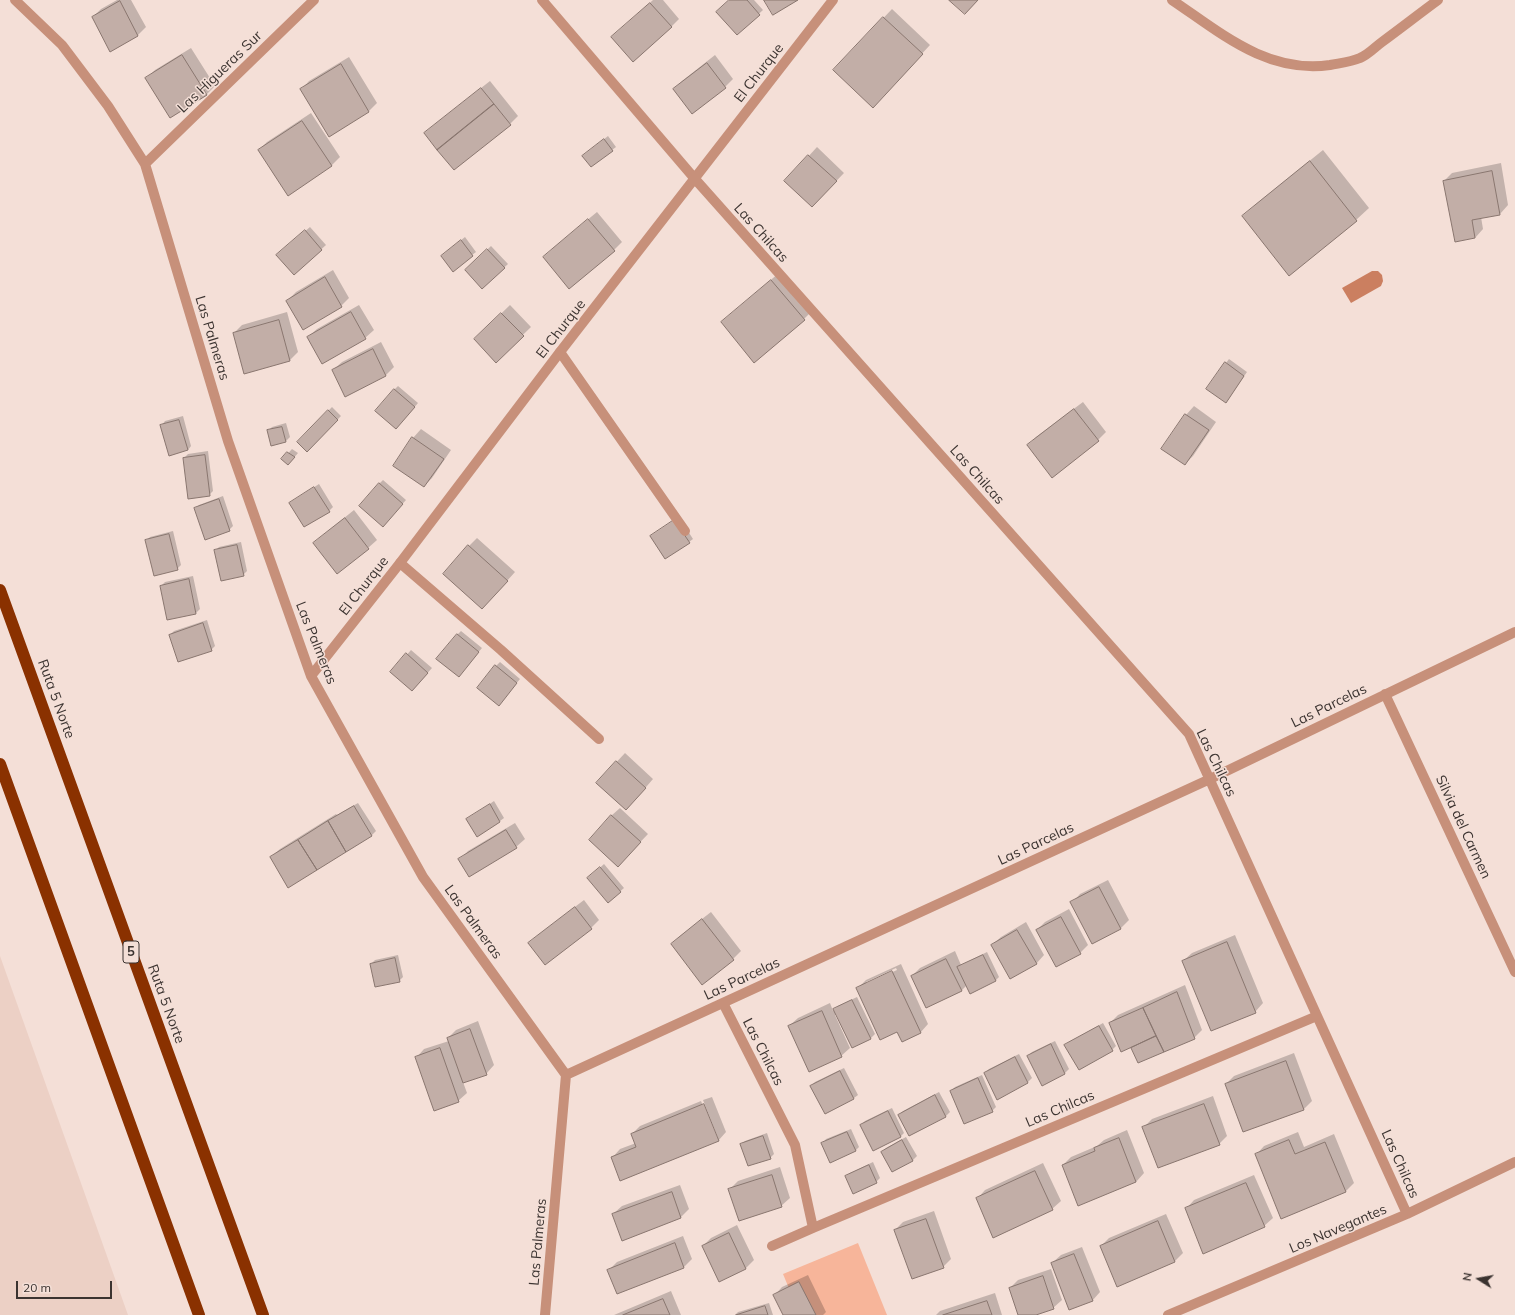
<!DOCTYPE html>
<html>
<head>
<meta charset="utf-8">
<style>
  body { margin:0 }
  #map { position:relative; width:1515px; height:1315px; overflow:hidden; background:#f4dfd7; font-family:Mulish,sans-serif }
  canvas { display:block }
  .north { position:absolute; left:1459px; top:1259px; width:40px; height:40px; -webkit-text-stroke:3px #f4dfd7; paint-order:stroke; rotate:281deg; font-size:11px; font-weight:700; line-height:16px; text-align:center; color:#3b3330 }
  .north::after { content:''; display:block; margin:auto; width:14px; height:18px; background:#3b3330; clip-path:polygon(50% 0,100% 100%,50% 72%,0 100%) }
  .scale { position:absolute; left:16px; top:1281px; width:96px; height:18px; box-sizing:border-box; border:2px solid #3b3330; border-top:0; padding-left:5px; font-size:12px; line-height:14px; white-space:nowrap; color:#3b3330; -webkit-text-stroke:3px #f4dfd7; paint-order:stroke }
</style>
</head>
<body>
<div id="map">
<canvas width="1515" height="1315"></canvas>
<div class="north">N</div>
<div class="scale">20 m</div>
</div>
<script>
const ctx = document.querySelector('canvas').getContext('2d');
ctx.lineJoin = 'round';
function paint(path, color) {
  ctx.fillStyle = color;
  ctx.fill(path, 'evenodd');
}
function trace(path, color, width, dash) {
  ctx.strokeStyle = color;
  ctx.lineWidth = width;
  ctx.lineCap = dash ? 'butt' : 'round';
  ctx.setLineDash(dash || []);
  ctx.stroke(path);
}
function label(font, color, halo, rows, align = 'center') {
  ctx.font = font + ' Mulish,sans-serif';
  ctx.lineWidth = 3;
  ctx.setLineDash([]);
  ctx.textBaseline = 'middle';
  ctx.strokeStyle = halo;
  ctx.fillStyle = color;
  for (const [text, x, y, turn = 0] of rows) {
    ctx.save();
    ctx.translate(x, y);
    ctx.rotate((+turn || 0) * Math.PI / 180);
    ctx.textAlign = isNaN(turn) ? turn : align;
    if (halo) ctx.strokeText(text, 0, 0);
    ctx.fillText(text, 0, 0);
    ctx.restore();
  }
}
const built = new Path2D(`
  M 0,956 L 128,1315 L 0,1315 Z`);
const green = new Path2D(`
  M 858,1243 L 887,1315 L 800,1315 L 783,1274 Z`);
const water = new Path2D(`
  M 1372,271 L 1378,271 L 1382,275 L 1383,281 L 1381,286 L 1351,303 L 1342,288 Z`);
const shadow = new Path2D(`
  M 117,0 L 131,0 L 146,27 L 138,35 L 111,50 L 93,17 L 101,9 Z
  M 653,0 L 663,0 L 679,19 L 671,27 L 621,29 Z
  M 730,0 L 754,0 L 763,10 L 737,34 Z
  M 892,9 L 930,45 L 881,98 L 834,70 Z
  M 191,48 L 215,86 L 207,94 L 171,117 L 147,78 L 155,70 Z
  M 715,55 L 733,79 L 725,87 L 674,89 L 682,81 Z
  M 349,57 L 377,103 L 369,111 L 330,136 L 301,90 L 309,81 Z
  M 490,81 L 518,116 L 510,124 L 426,133 L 434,125 Z
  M 311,113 L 340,157 L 332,165 L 288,194 L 259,150 L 267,142 Z
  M 608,136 L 616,147 L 612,150 L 583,156 Z
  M 817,147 L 844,173 L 820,198 L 786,181 Z
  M 1323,150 L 1369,208 L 1356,220 L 1290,274 L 1244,216 L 1256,204 Z
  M 1501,163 L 1508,205 L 1500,214 L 1481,217 L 1483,229 L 1475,238 L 1444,181 L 1452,173 Z
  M 597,212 L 622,242 L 614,250 L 552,249 Z
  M 310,227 L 326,245 L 294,274 L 282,251 Z
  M 465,237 L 476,252 L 472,255 L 446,252 Z
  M 491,246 L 508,264 L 482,288 L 466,270 Z
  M 333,270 L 349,298 L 341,306 L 287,301 L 296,292 Z
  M 780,272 L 812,311 L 804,319 L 722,322 Z
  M 359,305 L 374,330 L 365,338 L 308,337 L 317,329 Z
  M 510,305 L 531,327 L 496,361 L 475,339 Z
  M 287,312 L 298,352 L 290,360 L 245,373 L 234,333 L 242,325 Z
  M 381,342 L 394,367 L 386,375 L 346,395 L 333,370 L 342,362 Z
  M 1229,359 L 1247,372 L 1229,398 L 1226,363 Z
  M 398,386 L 418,403 L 400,424 L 394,390 Z
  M 1083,402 L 1106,432 L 1098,440 L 1028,446 L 1036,437 Z
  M 1194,406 L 1216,422 L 1193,456 L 1185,464 L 1163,449 L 1186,415 Z
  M 332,407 L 341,416 L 307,451 L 298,442 Z
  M 183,416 L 191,446 L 188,450 L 162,425 L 165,421 Z
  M 286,423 L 290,437 L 286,441 L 268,431 L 272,427 Z
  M 421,429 L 451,450 L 432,478 L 424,486 L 394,465 L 413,438 Z
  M 292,449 L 298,453 L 292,460 L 283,459 Z
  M 208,451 L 213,491 L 209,495 L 184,458 L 188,454 Z
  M 383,480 L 406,500 L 387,521 L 379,484 Z
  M 319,484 L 333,507 L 329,511 L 290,503 Z
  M 223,496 L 233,526 L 229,530 L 195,509 L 199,505 Z
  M 354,510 L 377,540 L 368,548 L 337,572 L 315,543 L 323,535 Z
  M 679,517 L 693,539 L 689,542 L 652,536 Z
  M 173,531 L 181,565 L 177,569 L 146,541 L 150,537 Z
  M 477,538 L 515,572 L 490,600 L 469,546 Z
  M 241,542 L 247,571 L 243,575 L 215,551 L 219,547 Z
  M 193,576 L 200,609 L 196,613 L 168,619 L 161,586 L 165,582 Z
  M 207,620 L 215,646 L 211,650 L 170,635 L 174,631 Z
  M 461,631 L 482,648 L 462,672 L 457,635 Z
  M 411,650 L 432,668 L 416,686 L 392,672 Z
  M 500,662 L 520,679 L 502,701 L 496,666 Z
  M 625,753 L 653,779 L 634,801 L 597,783 Z
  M 494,801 L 504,818 L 500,821 L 468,819 Z
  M 358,803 L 376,831 L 372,835 L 289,886 L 271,857 L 280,849 L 336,814 L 337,815 Z
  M 620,808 L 648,834 L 626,857 L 611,816 Z
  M 515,823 L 525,839 L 516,847 L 469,876 L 460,860 L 468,851 Z
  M 604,864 L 624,888 L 608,902 L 592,875 Z
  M 1108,880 L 1129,920 L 1121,928 L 1093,943 L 1072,903 L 1080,894 Z
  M 584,900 L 599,920 L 591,928 L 530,943 L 538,935 Z
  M 1069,909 L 1088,945 L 1080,953 L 1037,930 L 1045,922 Z
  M 711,912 L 741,951 L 733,959 L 672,944 L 680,936 Z
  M 1026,922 L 1044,955 L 1036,964 L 992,945 L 1001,937 Z
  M 1235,935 L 1263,1003 L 1255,1012 L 1183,961 L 1192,953 Z
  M 955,951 L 961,965 L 987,952 L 999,977 L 995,981 L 967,985 L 961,991 L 912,976 L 920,968 Z
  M 398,955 L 403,977 L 399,981 L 371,964 L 375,960 Z
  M 901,964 L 928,1024 L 920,1033 L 898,1030 L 858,988 L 866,980 ZM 896,968 L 897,970 L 866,984 L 866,982 Z
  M 1185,985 L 1202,1030 L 1194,1038 L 1163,1051 L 1132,1048 L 1136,1044 L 1110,1023 L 1118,1015 Z
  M 857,997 L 875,1034 L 871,1038 L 853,1047 L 837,1014 L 835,1015 L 850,1048 L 841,1056 L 789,1026 L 798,1018 L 830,1003 L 833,1011 L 838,1006 Z
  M 478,1021 L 494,1065 L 486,1074 L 463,1082 L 467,1093 L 458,1101 L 416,1058 L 424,1049 L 449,1041 L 448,1038 L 456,1030 Z
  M 1103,1023 L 1116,1046 L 1112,1050 L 1066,1045 L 1069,1042 Z
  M 1055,1041 L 1069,1069 L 1065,1073 L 1042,1084 L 1028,1056 L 1032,1052 Z
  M 1294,1053 L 1312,1101 L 1304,1109 L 1226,1084 L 1234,1076 Z
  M 1019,1054 L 1032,1078 L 1028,1082 L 997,1098 L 985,1073 L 989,1069 Z
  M 844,1068 L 858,1095 L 854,1098 L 811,1086 L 815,1082 Z
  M 982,1075 L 996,1107 L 992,1111 L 951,1091 L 955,1087 Z
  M 939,1092 L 950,1112 L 946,1116 L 910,1135 L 899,1115 L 903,1111 Z
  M 1213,1096 L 1227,1136 L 1219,1144 L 1144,1127 L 1152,1119 Z
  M 712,1097 L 726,1132 L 718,1141 L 612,1158 L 620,1149 L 636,1143 L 632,1134 L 640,1126 L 701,1101 L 716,1138 L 718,1138 L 703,1100 Z
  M 892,1108 L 904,1133 L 901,1136 L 861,1125 L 865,1121 Z
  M 851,1129 L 859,1147 L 855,1151 L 823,1143 L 826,1139 Z
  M 1127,1130 L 1144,1173 L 1136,1182 L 1078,1204 L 1063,1165 L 1071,1157 L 1097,1146 L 1104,1140 Z
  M 1298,1132 L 1304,1147 L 1334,1134 L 1354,1183 L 1346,1191 L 1256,1155 L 1264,1146 Z
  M 767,1133 L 774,1154 L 770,1158 L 742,1144 L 745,1141 Z
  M 906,1137 L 917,1156 L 913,1160 L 893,1171 L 882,1152 L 886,1148 Z
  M 873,1162 L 880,1178 L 876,1182 L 846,1177 L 850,1173 Z
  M 1043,1163 L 1061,1201 L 1052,1209 L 977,1199 L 985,1190 Z
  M 780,1167 L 790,1198 L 781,1206 L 730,1189 L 738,1181 Z
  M 1254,1175 L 1273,1218 L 1264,1226 L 1186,1209 L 1194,1200 Z
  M 680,1185 L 689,1209 L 681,1217 L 622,1239 L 613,1214 L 622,1206 Z
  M 934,1211 L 951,1259 L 943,1267 L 895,1230 L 903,1222 Z
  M 1166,1214 L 1183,1253 L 1175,1261 L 1101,1246 L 1109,1238 Z
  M 737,1225 L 754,1260 L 746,1268 L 720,1281 L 703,1246 L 711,1238 Z
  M 683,1236 L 692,1259 L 684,1267 L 617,1293 L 609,1270 L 617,1262 Z
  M 1082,1247 L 1100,1292 L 1092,1301 L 1052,1263 L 1061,1255 Z
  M 1051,1269 L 1062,1300 L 1053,1308 L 1033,1315 L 1019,1315 L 1010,1288 L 1018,1280 Z
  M 808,1275 L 826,1312 L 823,1315 L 784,1315 L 774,1296 L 782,1287 Z
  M 671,1291 L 681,1315 L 614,1315 Z
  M 995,1293 L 1002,1315 L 936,1315 L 940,1311 Z
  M 769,1303 L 773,1315 L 735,1315 L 738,1312 Z`);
const building = new Path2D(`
  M 729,0 L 747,0 L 760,15 L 737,35 L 716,12 Z
  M 764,0 L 798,0 L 773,15 Z
  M 949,0 L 978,0 L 965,14 Z
  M 120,1 L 138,36 L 110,52 L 92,17 Z
  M 650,3 L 672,27 L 633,62 L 611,37 Z
  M 883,17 L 923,54 L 873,108 L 833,70 Z
  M 182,55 L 207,95 L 170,118 L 145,78 Z
  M 707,63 L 726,88 L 692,114 L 673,89 Z
  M 341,64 L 369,112 L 329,137 L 300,89 Z
  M 481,88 L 494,104 L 437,150 L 424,133 Z
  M 494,104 L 511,125 L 454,170 L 437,150 Z
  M 302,121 L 332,166 L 288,196 L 258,150 Z
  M 604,139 L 613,151 L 591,167 L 582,156 Z
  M 808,155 L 837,181 L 812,207 L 784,181 Z
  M 1310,161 L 1357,221 L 1289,276 L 1242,216 Z
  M 1492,171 L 1500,215 L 1472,220 L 1475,238 L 1455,242 L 1443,181 Z
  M 588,219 L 615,251 L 569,289 L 543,257 Z
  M 305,230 L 322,250 L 294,275 L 276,255 Z
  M 461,240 L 473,256 L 453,272 L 441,256 Z
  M 487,249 L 505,268 L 482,289 L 465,270 Z
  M 325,277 L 342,307 L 303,330 L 286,301 Z
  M 771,280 L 805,320 L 754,363 L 721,322 Z
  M 351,312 L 366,339 L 322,364 L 307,337 Z
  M 501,313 L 524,336 L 496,363 L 474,339 Z
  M 279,320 L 290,361 L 244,374 L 233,333 Z
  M 373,349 L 386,376 L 345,397 L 332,370 Z
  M 1225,362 L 1244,376 L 1226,403 L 1206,389 Z
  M 394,389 L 415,407 L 396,429 L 375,411 Z
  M 1074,409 L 1099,441 L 1052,478 L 1027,445 Z
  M 328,410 L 338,420 L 307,452 L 297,442 Z
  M 1185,414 L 1209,430 L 1185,465 L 1161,449 Z
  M 179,420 L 188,450 L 169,456 L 160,425 Z
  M 282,427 L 286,442 L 271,446 L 267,430 Z
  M 412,437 L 444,459 L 424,487 L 393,466 Z
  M 287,452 L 295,457 L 288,465 L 281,459 Z
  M 205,455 L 210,496 L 188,499 L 183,458 Z
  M 379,483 L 403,504 L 383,527 L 359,506 Z
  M 314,487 L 330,512 L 304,527 L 289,503 Z
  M 219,499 L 230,531 L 205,540 L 194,508 Z
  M 345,518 L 369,549 L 337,574 L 313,543 Z
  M 674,520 L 690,543 L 665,559 L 650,536 Z
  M 169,534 L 178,570 L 154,576 L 145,540 Z
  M 237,545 L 244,576 L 221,581 L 214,550 Z
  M 468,545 L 508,581 L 482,609 L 443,574 Z
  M 189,579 L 196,614 L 167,620 L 160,586 Z
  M 203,623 L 212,651 L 178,662 L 169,635 Z
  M 457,634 L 479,652 L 459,677 L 436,659 Z
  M 406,653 L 428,673 L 412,691 L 390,672 Z
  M 495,665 L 517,683 L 499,706 L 477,688 Z
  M 616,761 L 646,788 L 626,810 L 596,783 Z
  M 490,804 L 500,822 L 477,837 L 466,819 Z
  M 354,806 L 372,836 L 346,852 L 328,821 Z
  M 611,815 L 641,842 L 618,867 L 589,840 Z
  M 328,821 L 346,852 L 317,870 L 298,840 Z
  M 506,830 L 517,848 L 469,877 L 458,859 Z
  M 298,840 L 317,870 L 288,888 L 270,857 Z
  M 600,867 L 621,892 L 608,903 L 587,878 Z
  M 1099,887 L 1121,929 L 1092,944 L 1070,902 Z
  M 575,907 L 592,929 L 545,965 L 528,943 Z
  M 1061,917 L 1081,954 L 1056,967 L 1036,930 Z
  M 702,919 L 734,960 L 702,985 L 671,944 Z
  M 1017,930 L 1037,964 L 1010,979 L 991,945 Z
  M 1227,942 L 1256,1013 L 1211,1031 L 1182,961 Z
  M 983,955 L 996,981 L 970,994 L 957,967 Z
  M 395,958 L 400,982 L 375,987 L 370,964 Z
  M 946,959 L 962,991 L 926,1008 L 911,976 Z
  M 892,971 L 921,1033 L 902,1042 L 897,1032 L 880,1040 L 856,988 Z
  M 1177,992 L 1195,1039 L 1164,1052 L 1143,1008 Z
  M 852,1000 L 871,1039 L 852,1048 L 833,1009 Z
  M 1143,1008 L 1156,1036 L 1121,1052 L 1109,1023 Z
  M 822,1011 L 842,1057 L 809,1072 L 788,1026 Z
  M 1099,1026 L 1113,1051 L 1079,1070 L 1064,1045 Z
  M 470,1029 L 487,1075 L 463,1083 L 447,1038 Z
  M 1156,1036 L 1164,1052 L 1138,1063 L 1131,1048 Z
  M 1051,1044 L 1065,1074 L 1042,1086 L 1027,1056 Z
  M 440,1048 L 459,1102 L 434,1111 L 415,1057 Z
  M 1015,1057 L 1028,1083 L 997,1100 L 984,1073 Z
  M 1286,1061 L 1304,1110 L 1243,1132 L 1225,1084 Z
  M 840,1071 L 854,1099 L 825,1114 L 810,1086 Z
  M 978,1078 L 993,1112 L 964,1124 L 950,1091 Z
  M 935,1095 L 946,1117 L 909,1136 L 898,1115 Z
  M 704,1104 L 719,1141 L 620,1181 L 611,1157 L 636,1147 L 631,1134 Z
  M 1204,1104 L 1220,1145 L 1158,1168 L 1142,1127 Z
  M 888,1111 L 901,1137 L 873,1151 L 860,1125 Z
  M 847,1132 L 856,1151 L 830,1163 L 821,1143 Z
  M 763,1136 L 771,1159 L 748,1166 L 740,1144 Z
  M 1119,1138 L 1136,1182 L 1078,1206 L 1062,1165 L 1095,1151 L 1094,1148 Z
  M 902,1140 L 913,1161 L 892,1172 L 881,1152 Z
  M 1289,1140 L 1295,1154 L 1325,1142 L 1346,1192 L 1281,1219 L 1255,1154 Z
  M 869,1165 L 877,1183 L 853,1194 L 845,1176 Z
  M 1035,1171 L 1053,1210 L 993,1238 L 976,1198 Z
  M 772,1175 L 782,1207 L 739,1221 L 728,1189 Z
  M 1246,1183 L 1265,1227 L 1203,1254 L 1185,1208 Z
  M 672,1192 L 681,1218 L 622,1241 L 612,1214 Z
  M 926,1219 L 944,1268 L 912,1279 L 894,1230 Z
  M 1158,1221 L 1175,1262 L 1117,1287 L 1100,1246 Z
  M 729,1233 L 746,1269 L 719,1282 L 702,1246 Z
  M 675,1243 L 684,1268 L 617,1294 L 607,1270 Z
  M 1074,1254 L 1093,1301 L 1069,1310 L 1051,1263 Z
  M 1043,1276 L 1054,1309 L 1036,1315 L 1018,1315 L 1009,1288 Z
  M 799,1282 L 816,1315 L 783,1315 L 773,1295 Z
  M 663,1299 L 670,1315 L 623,1315 Z
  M 987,1301 L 992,1315 L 943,1315 Z
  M 765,1306 L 768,1315 L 736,1315 Z`);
const lane = new Path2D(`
  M 560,352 L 685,531
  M 400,563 L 501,650 L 599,739`);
const street = new Path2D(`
  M 15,0 L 62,45 L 108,106 L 145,164 L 228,441 L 311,676 L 423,877 L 566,1075 L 545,1315
  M 542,0 L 695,179 L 1189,734 L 1407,1214
  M 1172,0 C 1221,33 1267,74 1330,65 C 1340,63 1351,62 1360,58 C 1368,55 1375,47 1382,42 C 1401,28 1419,14 1438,0
  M 145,164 L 314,0
  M 311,676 L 400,563 L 560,352 L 833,0
  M 1385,694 L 1515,972
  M 723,1003 L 795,1145 L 813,1228 L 772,1246
  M 566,1075 L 1210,779 L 1515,632
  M 813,1228 L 1317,1016
  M 1168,1315 L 1407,1214 L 1515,1162`);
const highway = new Path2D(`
  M 0,590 L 263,1315
  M 0,764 L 199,1315`);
const shields = [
  [131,952,16]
];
const shieldNames = [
  ["5",131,952]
];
const streetNames = [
  ["Las Higueras Sur",220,72,-44],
  ["El Churque",759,73,-52],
  ["Las Chilcas",761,233,48],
  ["El Churque",561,329,-52],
  ["Las Palmeras",212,338,73],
  ["Las Chilcas",977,475,48],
  ["El Churque",364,586,-52],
  ["Las Palmeras",316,643,68],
  ["Ruta 5 Norte",56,699,70],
  ["Las Parcelas",1329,706,-26],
  ["Las Chilcas",1216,763,64],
  ["Silvia del Carmen",1463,827,65],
  ["Las Parcelas",1036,844,-25],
  ["Las Palmeras",473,922,54],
  ["Las Parcelas",742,979,-25],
  ["Ruta 5 Norte",166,1004,70],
  ["Las Chilcas",763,1052,63],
  ["Las Chilcas",1060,1109,-23],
  ["Las Chilcas",1400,1164,66],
  ["Los Navegantes",1338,1229,-23],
  ["Las Palmeras",538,1242,-85]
];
paint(built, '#ecd0c5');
paint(green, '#f7b59a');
paint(water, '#cb7f60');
paint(shadow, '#0003');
paint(building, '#c2aea7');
trace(building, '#89766f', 1);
trace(lane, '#c7907a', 10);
trace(street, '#c7907a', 10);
trace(highway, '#8a3100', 12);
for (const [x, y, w] of shields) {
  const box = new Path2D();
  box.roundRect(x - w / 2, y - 11, w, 22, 3);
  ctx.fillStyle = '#f4dfd7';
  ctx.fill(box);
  trace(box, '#3b3330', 1);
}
label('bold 13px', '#3b3330', null, shieldNames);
label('14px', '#3b3330', '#f4dfd7', streetNames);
</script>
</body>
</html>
